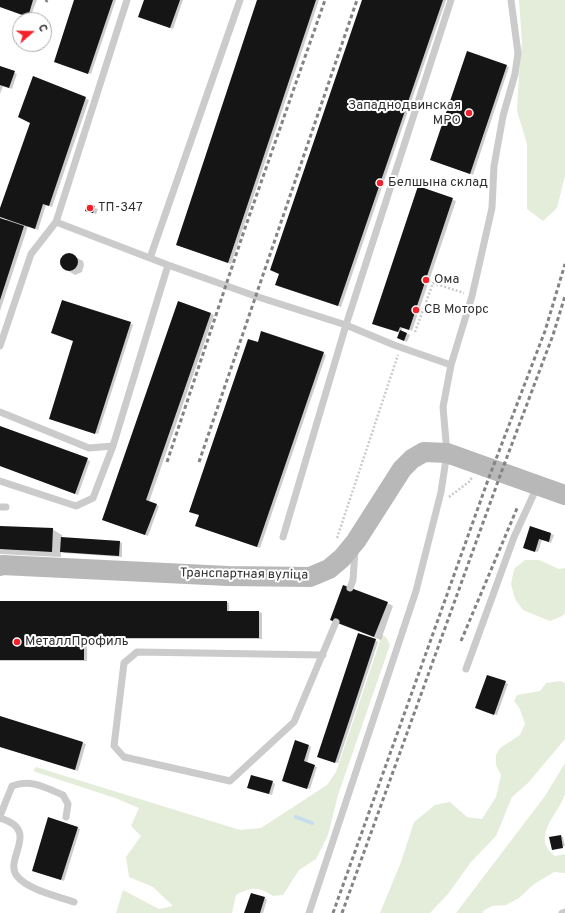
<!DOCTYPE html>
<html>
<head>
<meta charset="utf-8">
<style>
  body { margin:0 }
  #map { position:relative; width:565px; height:913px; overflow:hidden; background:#fff; font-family:Overpass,sans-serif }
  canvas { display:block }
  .north { position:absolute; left:12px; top:12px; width:40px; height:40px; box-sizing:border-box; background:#fff; border:1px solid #ababab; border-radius:50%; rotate:70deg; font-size:11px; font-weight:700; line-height:16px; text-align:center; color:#2e2e2e }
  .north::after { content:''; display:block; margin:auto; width:14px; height:18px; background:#f4212c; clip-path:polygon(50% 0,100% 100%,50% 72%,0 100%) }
</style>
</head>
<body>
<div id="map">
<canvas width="565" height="913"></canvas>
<div class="north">С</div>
</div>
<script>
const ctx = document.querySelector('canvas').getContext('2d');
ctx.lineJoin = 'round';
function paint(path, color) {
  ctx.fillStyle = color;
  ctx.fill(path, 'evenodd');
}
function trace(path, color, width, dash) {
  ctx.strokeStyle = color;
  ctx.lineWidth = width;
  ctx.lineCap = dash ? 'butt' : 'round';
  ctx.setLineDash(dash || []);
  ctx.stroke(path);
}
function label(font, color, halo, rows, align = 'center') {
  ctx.font = font + ' Overpass,sans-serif';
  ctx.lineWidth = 4;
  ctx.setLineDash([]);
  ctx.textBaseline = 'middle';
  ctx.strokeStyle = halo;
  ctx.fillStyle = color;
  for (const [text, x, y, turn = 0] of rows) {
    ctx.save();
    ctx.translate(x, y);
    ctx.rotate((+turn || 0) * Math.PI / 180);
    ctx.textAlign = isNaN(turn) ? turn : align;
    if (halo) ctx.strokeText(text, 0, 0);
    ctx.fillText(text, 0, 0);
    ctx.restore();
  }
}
const green = new Path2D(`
  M 519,0 L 565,0 L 565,176 L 557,208 L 543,221 L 527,209 L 527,144 L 517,111 L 519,74 L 522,42 Z
  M 525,560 L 539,560 L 559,569 L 565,568 L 565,613 L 562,616 L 550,621 L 523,610 L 515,599 L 511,584 L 514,569 Z
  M 382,635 L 386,637 L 390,645 L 338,795 L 328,835 L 316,859 L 299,870 L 283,895 L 273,896 C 258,886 251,887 236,895 L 232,913 L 116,913 L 123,890 L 159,909 L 173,906 L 153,887 L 129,877 L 126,857 L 141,836 L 131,826 L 139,808 L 115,798 L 33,771 L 36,767 L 240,830 L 261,828 L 327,785 L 336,772 Z
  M 561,681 L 565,683 L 565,739 L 528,783 L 512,797 L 496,836 L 471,862 L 448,894 L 430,913 L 380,913 L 401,862 L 414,822 L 435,805 L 450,802 L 467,817 L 482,819 L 496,797 L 501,775 L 496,765 L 496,755 L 500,748 L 520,735 L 525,724 L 520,709 L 514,701 L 517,695 L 540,691 L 546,683 Z
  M 565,763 C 565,771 565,787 565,794 C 558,815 530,837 555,856 L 565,854 L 565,873 L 554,872 L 534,884 L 519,898 L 506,905 L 492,906 L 483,911 L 483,913 L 456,913 L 545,796 Z`);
const shadow = new Path2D(`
  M 0,0 L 37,0 L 30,18 L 0,7 Z
  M 76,0 L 116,0 L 91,74 L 58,63 Z
  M 145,0 L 183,0 L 173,29 L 142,18 Z
  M 258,0 L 319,0 L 231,264 L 180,246 Z
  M 363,0 L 446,0 L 341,307 L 279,286 Z
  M 506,66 L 509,67 L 473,175 L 434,161 Z
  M 0,67 L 17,74 L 12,89 L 3,86 L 0,94 Z
  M 33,77 L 89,100 L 52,207 L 46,205 L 38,230 L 28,226 L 0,311 L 0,219 L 6,221 L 7,219 L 0,217 L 0,211 L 31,123 Z
  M 419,187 L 456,201 L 412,331 L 403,327 L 401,331 L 410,335 L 407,342 L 401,339 L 400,333 L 376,325 Z
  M 87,205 L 98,209 L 96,214 L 89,212 Z
  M 69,254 L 83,261 L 84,265 L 82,272 L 75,275 L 62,267 L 60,264 L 62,257 Z
  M 179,302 L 214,315 L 149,502 L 159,506 L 148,536 L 106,521 Z
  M 130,323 L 133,325 L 98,434 L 53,420 Z
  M 258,344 L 323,353 L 326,355 L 260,548 L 199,527 L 200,515 Z
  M 0,427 L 90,461 L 78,495 L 0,466 Z
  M 0,527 L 52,529 L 62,535 L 62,538 L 120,542 L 122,543 L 122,557 L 64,553 L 61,551 L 61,557 L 0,554 Z
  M 531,527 L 554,535 L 551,543 L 542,540 L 538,552 L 527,549 Z
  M 0,602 L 226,602 L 229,603 L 229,612 L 259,612 L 262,613 L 262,639 L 87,639 L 87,661 L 0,661 Z
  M 387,603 L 393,606 L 381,640 L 337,623 Z
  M 375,640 L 378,642 L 338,763 L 321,758 Z
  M 505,682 L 508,684 L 497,715 L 479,709 Z
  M 0,717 L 86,744 L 78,771 L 0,747 Z
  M 309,746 L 311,747 L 307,763 L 317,767 L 310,789 L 286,782 Z
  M 272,782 L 275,784 L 272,795 L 251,789 Z
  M 78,828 L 80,829 L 64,881 L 36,872 Z
  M 560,836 L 563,837 L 565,846 L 554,848 L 554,850 L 553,849 Z
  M 265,898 L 267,900 L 263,913 L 245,913 Z`);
const stream = new Path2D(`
  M 296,817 L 312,823`);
const building = new Path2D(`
  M 0,0 L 33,0 L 28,17 L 0,7 Z
  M 74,0 L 113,0 L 88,74 L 54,62 Z
  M 144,0 L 180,0 L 170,28 L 138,17 Z
  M 257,0 L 316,0 L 228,263 L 176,245 Z
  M 362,0 L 443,0 L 338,306 L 275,285 L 279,274 L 270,270 Z
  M 467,51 L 507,65 L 470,174 L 430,160 Z
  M 0,66 L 15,71 L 9,88 L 0,85 Z
  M 33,76 L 86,97 L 49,206 L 43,204 L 35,229 L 0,217 L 0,208 L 30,123 L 18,117 Z
  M 418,186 L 453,198 L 409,330 L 400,327 L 398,332 L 372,324 Z
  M 87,204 L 95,206 L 93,213 L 85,211 Z
  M 0,218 L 24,226 L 0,300 Z
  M60 262a9 9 0 1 1 18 0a9 9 0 1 1-18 0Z
  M 62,300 L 131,322 L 95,434 L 49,419 L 73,341 L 51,333 Z
  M 178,301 L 211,313 L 146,500 L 157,504 L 145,535 L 102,520 Z
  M 400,330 L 407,333 L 404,341 L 397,338 Z
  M 261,331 L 324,352 L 257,547 L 195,526 L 199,515 L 189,512 L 248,339 L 258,342 Z
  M 0,426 L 88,458 L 75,494 L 0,466 Z
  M 0,526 L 53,528 L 52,552 L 0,549 Z
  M 530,526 L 551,533 L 549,542 L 539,539 L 535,552 L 523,548 Z
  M 61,537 L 120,541 L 119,556 L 60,552 Z
  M 343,585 L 388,602 L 374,637 L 330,620 Z
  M 0,601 L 227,601 L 227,611 L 259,611 L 259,638 L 84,638 L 84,660 L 0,660 Z
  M 358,633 L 376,639 L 335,763 L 317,757 Z
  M 487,675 L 506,681 L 494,715 L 475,708 Z
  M 0,716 L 83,742 L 75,770 L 0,747 Z
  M 295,740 L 309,745 L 304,761 L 315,765 L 307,789 L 282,781 Z
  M 251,775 L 273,781 L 269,794 L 247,788 Z
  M 48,817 L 78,827 L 61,880 L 32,871 Z
  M 561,835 L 563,848 L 552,850 L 549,837 Z
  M 251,893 L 265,897 L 260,913 L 244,913 Z`);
const path = new Path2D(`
  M 415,332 L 433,283 L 464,293
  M 449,497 L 470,481 L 472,477
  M 337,538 L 398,355`);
const service = new Path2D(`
  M 56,222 L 168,265
  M 150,258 L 240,0
  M 0,346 L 31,254 L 56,222 L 127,0
  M 0,412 L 89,448 L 113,446 L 168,265 L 255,296 L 346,325 L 394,345 L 451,365
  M 0,481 L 76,506 L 93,498 L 113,446
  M 0,507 L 6,507
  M 283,537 L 346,325 L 451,0
  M 350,588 L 353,580 L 355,550
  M 323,655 L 137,652 L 124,663 L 114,746 L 124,757 L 230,781 L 294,722 L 336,622
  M 466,669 L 514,537 L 537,487
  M 0,816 L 12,786 C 32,779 44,787 63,795 L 68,804 L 66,817
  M 0,818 C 42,830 3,859 17,876 C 28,890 57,896 74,902
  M 309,913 L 416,591 L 441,492 L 447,453 L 443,407 L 451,365 L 472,296 L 492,208 L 494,166 L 503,116 L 515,74 L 518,53 L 511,0
  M 562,913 L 565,912`);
const secondary = new Path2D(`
  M 0,566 L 2,565 L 228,576 L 310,577 L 329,569 L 342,558 L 356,541 L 402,469 L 412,459 L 424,452 L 447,453 L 565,495`);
const rail = new Path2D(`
  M 46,2 L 47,0
  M 167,462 L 244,231 L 325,0
  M 199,462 L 357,0
  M 461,641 L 518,506
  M 333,913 L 488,480 L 545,331 L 565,264
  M 342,913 L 501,473 L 553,335 L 565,296`);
const markers = [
  [469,113,4,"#f4212c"],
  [380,183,4,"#f4212c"],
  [90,208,4,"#f4212c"],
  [426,280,4,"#f4212c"],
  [416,310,4,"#f4212c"],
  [17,642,4,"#f4212c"]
];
const poiNames = [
  ["Западнодвинская",461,106,"right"],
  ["МРО",461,121,"right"],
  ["Белшына склад",388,183],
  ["ТП-347",98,208],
  ["Ома",434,280],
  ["СВ Моторс",424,310],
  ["МеталлПрофиль",25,642]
];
const streetNames = [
  ["Транспартная вуліца",244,575,1]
];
paint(green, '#e4edda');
paint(shadow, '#0003');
trace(stream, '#c5ddee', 4);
paint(building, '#151515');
trace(path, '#cbcbcb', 2.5, [2, 2]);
trace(service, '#cbcbcb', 7);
trace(secondary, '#b8b8b8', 20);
trace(rail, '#838383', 3, [4, 3]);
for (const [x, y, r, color] of markers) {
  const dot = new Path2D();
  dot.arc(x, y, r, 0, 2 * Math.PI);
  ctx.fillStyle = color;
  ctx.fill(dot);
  trace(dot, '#fff', 1.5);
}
label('13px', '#2e2e2e', '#fff', poiNames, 'left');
label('13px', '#2e2e2e', '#fff', streetNames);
</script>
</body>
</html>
